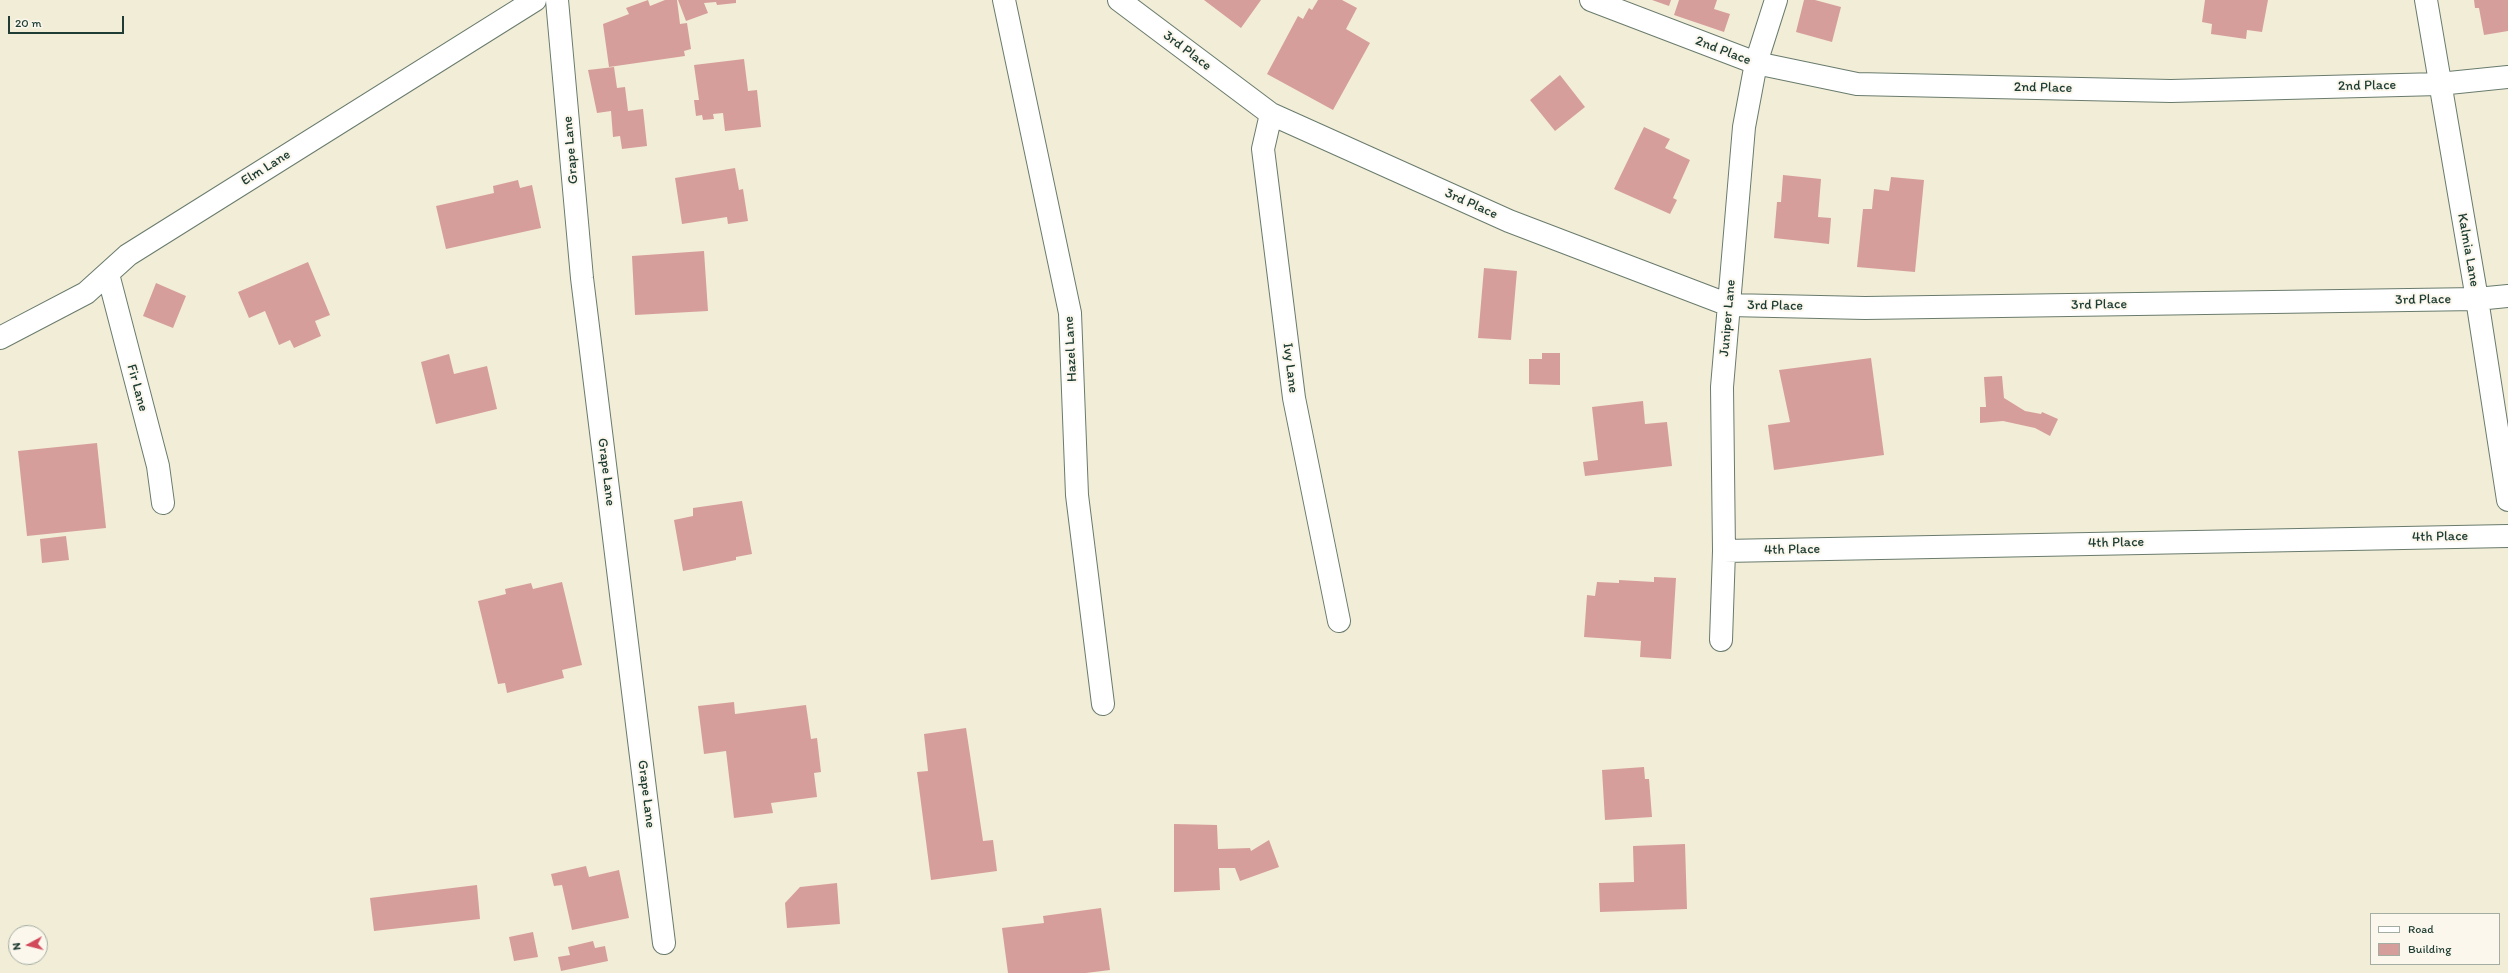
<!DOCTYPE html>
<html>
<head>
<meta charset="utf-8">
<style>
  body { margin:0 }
  #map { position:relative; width:2508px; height:973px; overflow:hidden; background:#f2edd7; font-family:Itim,sans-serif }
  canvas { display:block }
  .legend { position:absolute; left:2370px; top:913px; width:130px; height:52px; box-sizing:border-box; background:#fbf7ec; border:1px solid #a3ada2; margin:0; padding:5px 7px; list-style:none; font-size:12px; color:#1f3d34 }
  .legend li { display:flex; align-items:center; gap:8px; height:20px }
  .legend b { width:20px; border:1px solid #a3ada2 }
  .north { position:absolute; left:8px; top:925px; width:40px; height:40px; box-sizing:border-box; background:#fbf7ec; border:1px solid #a3ada2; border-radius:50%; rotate:263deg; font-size:11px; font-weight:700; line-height:16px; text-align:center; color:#1f3d34 }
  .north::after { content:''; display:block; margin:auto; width:14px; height:18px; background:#d1495b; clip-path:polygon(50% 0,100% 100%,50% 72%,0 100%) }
  .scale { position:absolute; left:8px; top:16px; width:116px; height:18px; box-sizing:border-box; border:2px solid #1f3d34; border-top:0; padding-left:5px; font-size:12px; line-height:14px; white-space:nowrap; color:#1f3d34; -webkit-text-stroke:3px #fbf7ec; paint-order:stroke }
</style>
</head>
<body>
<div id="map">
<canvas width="2508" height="973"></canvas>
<ul class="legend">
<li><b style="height:5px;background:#fff"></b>Road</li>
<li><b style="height:11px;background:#d69e9a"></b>Building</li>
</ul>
<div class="north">N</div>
<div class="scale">20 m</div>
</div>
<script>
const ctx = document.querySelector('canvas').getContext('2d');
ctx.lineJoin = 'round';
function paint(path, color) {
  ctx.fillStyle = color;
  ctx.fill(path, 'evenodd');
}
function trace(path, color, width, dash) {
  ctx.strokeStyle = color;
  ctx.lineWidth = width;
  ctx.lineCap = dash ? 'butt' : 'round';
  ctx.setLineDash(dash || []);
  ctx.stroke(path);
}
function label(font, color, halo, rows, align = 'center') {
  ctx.font = font + ' Itim,sans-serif';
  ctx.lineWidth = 4;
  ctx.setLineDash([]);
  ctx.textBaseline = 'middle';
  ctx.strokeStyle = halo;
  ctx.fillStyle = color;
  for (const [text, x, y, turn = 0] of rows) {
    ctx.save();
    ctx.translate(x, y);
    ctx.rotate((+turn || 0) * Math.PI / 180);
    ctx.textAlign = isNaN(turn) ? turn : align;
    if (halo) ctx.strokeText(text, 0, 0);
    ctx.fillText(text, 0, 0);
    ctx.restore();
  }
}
const building = new Path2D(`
  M 648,0 L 650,6 L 665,0 L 677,0 L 680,24 L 687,23 L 691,49 L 684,51 L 685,56 L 609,67 L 603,24 L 629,14 L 626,8 Z
  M 678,0 L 736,0 L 736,3 L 717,5 L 716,2 L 704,3 L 708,13 L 686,21 Z
  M 1204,0 L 1261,0 L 1241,28 Z
  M 1318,0 L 1342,0 L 1357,8 L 1346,29 L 1370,43 L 1333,110 L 1267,74 L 1298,16 L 1303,19 L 1309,8 L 1312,10 Z
  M 1652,0 L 1671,0 L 1669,6 Z
  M 1679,0 L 1717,0 L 1714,9 L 1730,14 L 1724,32 L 1674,15 Z
  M 1804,0 L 1815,0 L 1841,7 L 1832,42 L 1796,32 Z
  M 2205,0 L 2268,0 L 2262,32 L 2247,30 L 2246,39 L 2211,34 L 2212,24 L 2202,22 Z
  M 2474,0 L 2508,0 L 2508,31 L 2484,35 L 2479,8 L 2475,8 Z
  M 744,59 L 748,91 L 757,90 L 761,127 L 725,131 L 723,113 L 713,114 L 714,119 L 703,120 L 702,115 L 696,116 L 694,100 L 699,100 L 694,65 Z
  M 614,67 L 617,88 L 625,87 L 628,111 L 643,109 L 647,146 L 622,149 L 620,136 L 613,137 L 611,111 L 597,113 L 588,70 Z
  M 1560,75 L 1585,107 L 1555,131 L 1530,100 Z
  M 1644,127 L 1670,139 L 1665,148 L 1690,160 L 1673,198 L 1677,200 L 1670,214 L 1614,189 Z
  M 735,168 L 739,190 L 743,189 L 748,221 L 728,224 L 727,217 L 682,224 L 675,178 Z
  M 1783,175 L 1821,179 L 1818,217 L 1831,218 L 1829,244 L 1774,238 L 1777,202 L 1781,202 Z
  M 1891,177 L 1924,180 L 1915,272 L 1857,267 L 1863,209 L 1872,209 L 1874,189 L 1889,191 Z
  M 518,180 L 520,188 L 532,185 L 541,228 L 446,249 L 436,206 L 494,193 L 493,186 Z
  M 704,251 L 708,311 L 635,315 L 632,256 Z
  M 308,262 L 330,315 L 315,321 L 321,336 L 294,348 L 290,340 L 279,345 L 265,311 L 249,318 L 238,292 Z
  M 1484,268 L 1517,271 L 1511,340 L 1478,338 Z
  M 156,283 L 186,296 L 173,328 L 143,316 Z
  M 1542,353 L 1560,353 L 1560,385 L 1529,384 L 1529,359 L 1542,359 Z
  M 449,354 L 454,374 L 487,366 L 497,409 L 436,424 L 421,362 Z
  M 1871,358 L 1884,455 L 1774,470 L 1768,425 L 1790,422 L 1779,370 Z
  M 2002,376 L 2004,398 L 2025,411 L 2041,414 L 2042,412 L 2058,419 L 2050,436 L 2035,428 L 2003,421 L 1980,423 L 1980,407 L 1986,407 L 1984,377 Z
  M 1643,401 L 1645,424 L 1667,422 L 1672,466 L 1585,476 L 1583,462 L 1598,460 L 1592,407 Z
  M 97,443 L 106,528 L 27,536 L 18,451 Z
  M 742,501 L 752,554 L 736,557 L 736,560 L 683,571 L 674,520 L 693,516 L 693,508 Z
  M 66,536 L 69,560 L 42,563 L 40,539 Z
  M 1654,577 L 1676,578 L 1671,659 L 1640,657 L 1641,641 L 1584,637 L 1587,595 L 1595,596 L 1597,582 L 1619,583 L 1619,580 L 1654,582 Z
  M 562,582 L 582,665 L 562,670 L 564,678 L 507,693 L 505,683 L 498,684 L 478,601 L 506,594 L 505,589 L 531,583 L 533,589 Z
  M 734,702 L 735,714 L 806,705 L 811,739 L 817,738 L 821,772 L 814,773 L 817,797 L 771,803 L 773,813 L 734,818 L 726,751 L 704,754 L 698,706 Z
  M 966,728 L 983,841 L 993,840 L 997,871 L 931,880 L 917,772 L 928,771 L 924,734 Z
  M 1644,767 L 1645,779 L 1649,779 L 1652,817 L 1605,820 L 1602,770 Z
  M 1174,824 L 1217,825 L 1218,849 L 1250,848 L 1251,851 L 1269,840 L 1279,867 L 1240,881 L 1235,868 L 1219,868 L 1220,890 L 1174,892 Z
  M 1685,844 L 1687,909 L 1600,912 L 1599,883 L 1634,882 L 1633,846 Z
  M 586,866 L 589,877 L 619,870 L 629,918 L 572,930 L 562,885 L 554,886 L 551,874 Z
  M 837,883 L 840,924 L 787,928 L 785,903 L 800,887 Z
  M 477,885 L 480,919 L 374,931 L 370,898 Z
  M 1101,908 L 1110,970 L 1086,973 L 1008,973 L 1002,928 L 1044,923 L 1043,916 Z
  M 533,932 L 538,957 L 514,961 L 509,937 Z
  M 593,941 L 595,948 L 605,946 L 608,961 L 561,971 L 558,957 L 570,955 L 568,947 Z`);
const minor = new Path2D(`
  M 557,0 L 582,278 L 664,943
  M 1004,0 L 1070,313 L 1077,495 L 1103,704
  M 1119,0 L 1271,114 L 1509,221 L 1729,305 L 1865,308 L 2477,299 L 2508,296
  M 1591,0 L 1756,63 L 1857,84 L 2171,91 L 2439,84 L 2508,77
  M 2426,0 L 2477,299 L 2508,500
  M 1271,114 L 1263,149 L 1294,398 L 1339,621
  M 108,274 L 158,466 L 163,503
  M 0,338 L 86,293 L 128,255 L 535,0
  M 1724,551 L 2508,536
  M 1721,640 L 1724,551 L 1722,387 L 1744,127 L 1756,63 L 1776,0`);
const streetNames = [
  ["3rd Place",1187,51,37],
  ["2nd Place",1723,51,21],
  ["2nd Place",2367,86,-1],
  ["2nd Place",2043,88,1],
  ["Grape Lane",571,150,-95],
  ["Elm Lane",266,168,-32],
  ["3rd Place",1471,204,24],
  ["Kalmia Lane",2468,250,80],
  ["3rd Place",2423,300,-1],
  ["3rd Place",2099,305,-1],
  ["3rd Place",1775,306,1],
  ["Juniper Lane",1728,318,-85],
  ["Hazel Lane",1071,349,-93],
  ["Ivy Lane",1290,368,83],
  ["Fir Lane",137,388,75],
  ["Grape Lane",606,472,83],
  ["4th Place",2440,537,-1],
  ["4th Place",2116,543,-1],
  ["4th Place",1792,550,-1],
  ["Grape Lane",646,794,83]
];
paint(building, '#d69e9a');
trace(minor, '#697b6d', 24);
trace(minor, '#fff', 22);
label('14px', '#1f3d34', '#fbf7ec', streetNames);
</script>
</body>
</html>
